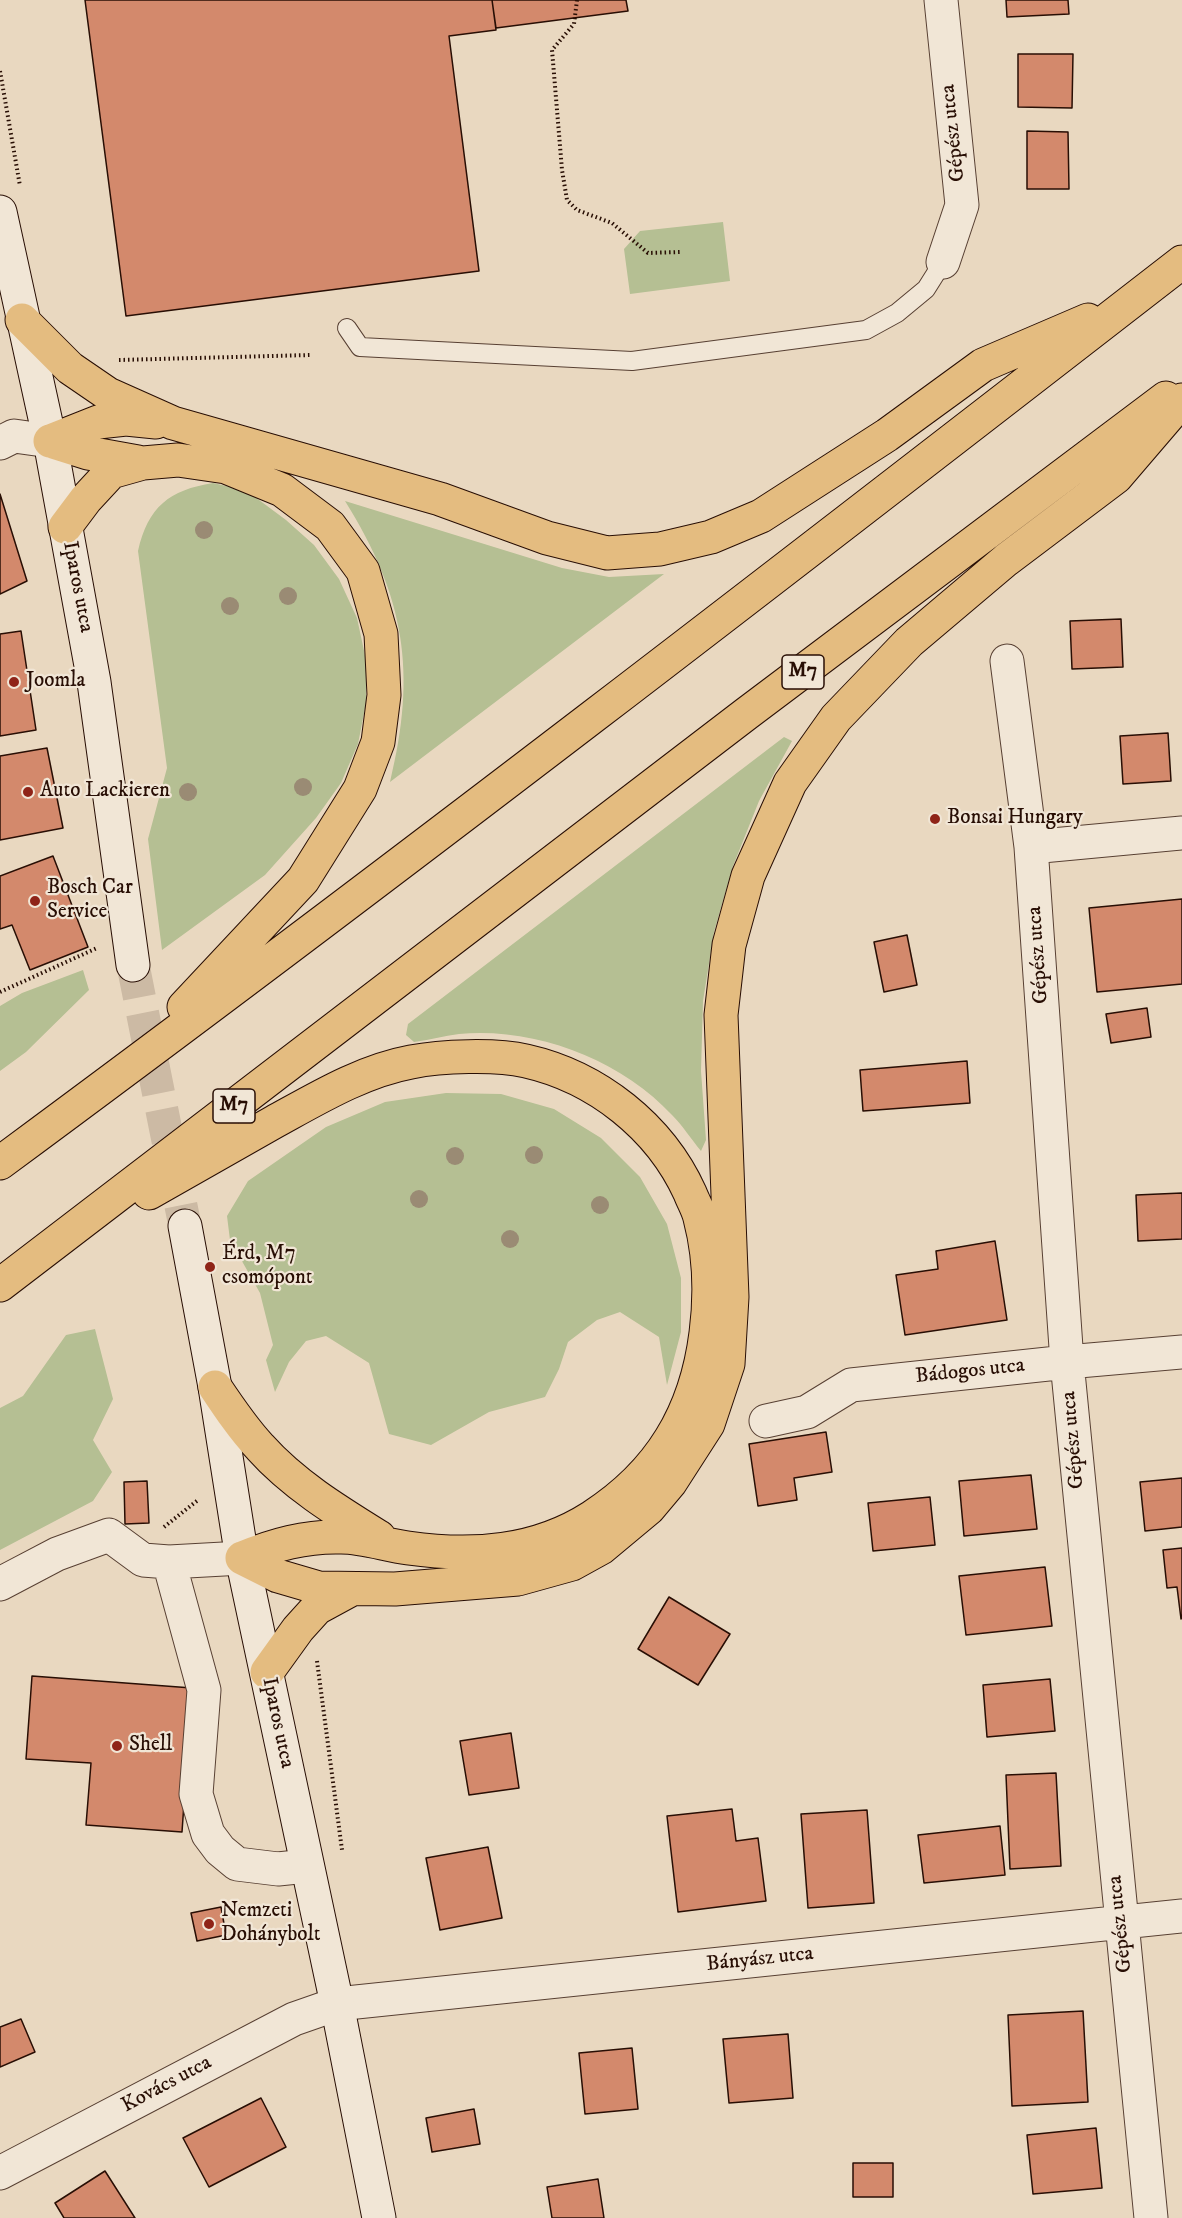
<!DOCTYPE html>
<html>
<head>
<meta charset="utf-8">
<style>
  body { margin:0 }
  canvas { display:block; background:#e9d8c0 }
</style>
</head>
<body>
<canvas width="1182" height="2218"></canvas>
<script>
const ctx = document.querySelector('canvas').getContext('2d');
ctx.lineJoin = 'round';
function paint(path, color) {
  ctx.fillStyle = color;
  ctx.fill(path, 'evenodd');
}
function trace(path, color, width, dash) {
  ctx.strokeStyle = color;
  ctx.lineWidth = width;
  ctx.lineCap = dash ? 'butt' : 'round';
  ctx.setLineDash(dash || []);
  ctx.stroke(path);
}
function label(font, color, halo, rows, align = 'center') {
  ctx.font = font + ' "IM FELL DW Pica",serif';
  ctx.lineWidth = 4.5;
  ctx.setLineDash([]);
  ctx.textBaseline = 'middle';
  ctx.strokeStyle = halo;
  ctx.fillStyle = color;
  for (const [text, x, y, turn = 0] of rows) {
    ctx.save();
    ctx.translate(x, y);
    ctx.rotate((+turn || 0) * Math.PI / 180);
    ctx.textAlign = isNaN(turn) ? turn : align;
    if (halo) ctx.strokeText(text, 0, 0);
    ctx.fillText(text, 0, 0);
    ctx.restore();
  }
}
const green = new Path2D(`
  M 723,222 L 730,281 L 630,294 L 624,249 L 640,231 Z
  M 213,483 L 235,488 L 255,497 L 286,520 L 314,545 L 339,579 L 357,618 L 366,660 L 366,703 L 358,744 L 341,783 L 316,818 L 265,875 L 162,950 L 148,839 L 167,768 L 138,551 C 148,507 169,490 213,483 Z
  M 345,501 L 562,568 L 609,577 L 664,574 L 390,782 C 417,672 405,597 345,501 Z
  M 784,737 L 792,741 L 759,801 L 733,866 L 714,932 L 703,1001 L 701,1071 L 706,1140 L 701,1151 C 691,1139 683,1126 672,1115 C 620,1059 535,1027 459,1034 C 444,1036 429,1040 414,1042 L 406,1035 L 408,1024 Z
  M 83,970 L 89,990 L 26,1052 L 0,1071 L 0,1006 L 22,993 Z
  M 446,1093 L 501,1094 L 554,1109 L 601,1138 L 640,1177 L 667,1224 L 681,1278 L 681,1332 L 667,1385 L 659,1337 L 620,1312 L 597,1320 L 568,1342 L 559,1369 L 545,1397 L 489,1412 L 431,1445 L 389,1434 L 369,1363 L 326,1336 L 306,1341 L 289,1362 L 275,1392 L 266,1360 L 273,1345 L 260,1293 L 230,1240 L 227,1216 L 248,1181 L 326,1127 L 385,1102 Z
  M 95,1329 L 113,1399 L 93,1440 L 112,1472 L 93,1501 L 0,1550 L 0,1408 L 23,1396 L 66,1335 Z`);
const building = new Path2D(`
  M 85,0 L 492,0 L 496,30 L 449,36 L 479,271 L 126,316 Z
  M 492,0 L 626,0 L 628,11 L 496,28 Z
  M 1006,0 L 1068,0 L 1069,14 L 1007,17 Z
  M 1018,54 L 1073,54 L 1072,108 L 1018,107 Z
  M 1027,131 L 1068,132 L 1069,189 L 1027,189 Z
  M 0,494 L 27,581 L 0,594 Z
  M 1121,619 L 1123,667 L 1072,669 L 1070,621 Z
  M 21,631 L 36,730 L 0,736 L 0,634 Z
  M 1168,733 L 1171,781 L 1123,784 L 1120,736 Z
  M 47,748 L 63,828 L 0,840 L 0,756 Z
  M 53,856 L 88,947 L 30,970 L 12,925 L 0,929 L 0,876 Z
  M 1182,899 L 1182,984 L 1097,992 L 1089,908 Z
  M 907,935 L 917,985 L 884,992 L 874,942 Z
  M 1147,1008 L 1151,1037 L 1111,1043 L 1106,1014 Z
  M 967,1061 L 970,1103 L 863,1111 L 860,1070 Z
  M 1182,1193 L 1182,1239 L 1138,1241 L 1136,1195 Z
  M 995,1241 L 1007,1320 L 905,1335 L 896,1275 L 938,1269 L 936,1251 Z
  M 826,1432 L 832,1472 L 794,1478 L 797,1500 L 758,1506 L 749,1444 Z
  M 1031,1475 L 1037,1529 L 964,1536 L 959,1481 Z
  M 1182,1478 L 1182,1527 L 1145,1531 L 1140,1482 Z
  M 147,1481 L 149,1523 L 125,1524 L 124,1482 Z
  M 930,1497 L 935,1545 L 873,1551 L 868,1503 Z
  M 1182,1548 L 1182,1618 L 1181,1619 L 1177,1587 L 1167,1588 L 1163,1550 Z
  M 1045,1567 L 1052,1626 L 966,1635 L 959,1576 Z
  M 669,1597 L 730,1634 L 698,1685 L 638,1649 Z
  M 32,1676 L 192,1688 L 182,1832 L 86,1825 L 91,1763 L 26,1759 Z
  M 1050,1679 L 1055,1731 L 987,1737 L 983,1685 Z
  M 511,1733 L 519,1788 L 469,1795 L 460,1741 Z
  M 1056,1773 L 1061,1866 L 1010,1869 L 1006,1775 Z
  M 732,1809 L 736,1841 L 758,1838 L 766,1901 L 678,1912 L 667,1816 Z
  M 867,1810 L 874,1903 L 808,1908 L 801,1814 Z
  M 1000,1826 L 1005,1875 L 924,1883 L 918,1835 Z
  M 488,1847 L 502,1918 L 440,1930 L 426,1858 Z
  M 221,1907 L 226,1935 L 197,1941 L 191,1913 Z
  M 1083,2011 L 1088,2102 L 1012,2106 L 1008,2015 Z
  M 21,2019 L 35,2052 L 0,2067 L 0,2027 Z
  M 788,2034 L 793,2098 L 729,2103 L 723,2039 Z
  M 632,2048 L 638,2109 L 585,2114 L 579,2053 Z
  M 261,2098 L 286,2147 L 209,2187 L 183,2138 Z
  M 474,2109 L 480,2144 L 432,2152 L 426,2118 Z
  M 1096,2128 L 1102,2188 L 1033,2194 L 1027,2135 Z
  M 853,2163 L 893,2163 L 893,2197 L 853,2197 Z
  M 105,2171 L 135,2218 L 64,2218 L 55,2203 Z
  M 598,2179 L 604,2218 L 552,2218 L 547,2187 Z`);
const secondaryTunnel = new Path2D(`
  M 133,965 L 185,1226`);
const path = new Path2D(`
  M 577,0 L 574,24 L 552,50 L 562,170 L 567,200 L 577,210 L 612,223 L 648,253 L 680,252
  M 0,71 L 20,186
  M 119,360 L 310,355
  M 0,992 L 97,948
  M 164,1527 L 198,1500
  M 317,1661 L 342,1850`);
const lane = new Path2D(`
  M 347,328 L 360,347 L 632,361 L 866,330 L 897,313 L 926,289 L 943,262`);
const street = new Path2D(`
  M 941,0 L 962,205 L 943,262
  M 0,443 L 14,436 L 50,441
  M 1007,661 L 1031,847 L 1067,1362 L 1151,2218
  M 1031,847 L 1182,833
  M 766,1421 L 807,1412 L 851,1385 L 1067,1362 L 1182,1352
  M 169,1562 L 204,1690 L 196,1794 L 208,1834 L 220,1850 L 237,1864 L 278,1869 L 307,1866
  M 0,1584 L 57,1554 L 109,1535 L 143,1560 L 169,1562 L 242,1558
  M 0,2173 L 294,2019 L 337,2004 L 1182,1916`);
const secondary = new Path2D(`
  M 0,212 L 50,441 L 94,682 L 133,965
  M 185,1226 L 215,1387 L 242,1558 L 337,2004 L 379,2218`);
const highway = new Path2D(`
  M 22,320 L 70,368 L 108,394 L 173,423 L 440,499 L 547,538 L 607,553 L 660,549 L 711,537 L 761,516 L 887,435 L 983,365 L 1088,320
  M 50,441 L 98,422 L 126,419 L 156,422
  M 50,441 L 88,453 L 138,462
  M 65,527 L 86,499 L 111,472 L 143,463 L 178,460 L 226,467 L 282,490 L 330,526 L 363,571 L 381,634 L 384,695 L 378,742 L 360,789 L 303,880 L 184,1007
  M 0,1163 C 398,869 790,566 1182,262
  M 149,1193 C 191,1169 232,1146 274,1122 C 316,1099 362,1071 411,1062 C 441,1056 496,1054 526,1061 C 597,1077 660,1127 690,1193 C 693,1201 698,1209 700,1218 C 710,1256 711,1294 706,1333 C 696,1413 660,1473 592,1517 C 536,1553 472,1557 408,1548 C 386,1545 363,1537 341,1537 C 305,1536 274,1545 242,1558
  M 0,1285 L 746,714 L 1166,398
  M 215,1387 C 229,1408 243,1429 260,1447 C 293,1484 337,1511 379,1537
  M 242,1558 L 278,1576 L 319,1588 L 395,1589 L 518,1579 L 572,1564 L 601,1548 L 649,1508 L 670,1483 L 708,1424 L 728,1364 L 732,1297 L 721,1015 L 729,945 L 748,876 L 790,783 L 836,718 L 909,642 L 1006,560 L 1116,477 L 1182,400
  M 267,1672 L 298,1629 L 317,1608 L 352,1589`);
const trees = [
  [204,530],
  [288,596],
  [230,606],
  [303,787],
  [188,792],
  [534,1155],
  [455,1156],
  [419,1199],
  [600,1205],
  [510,1239]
];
const markers = [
  [14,682,6,"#8f2418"],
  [28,792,6,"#8f2418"],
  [935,819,6,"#8f2418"],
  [35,901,6,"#8f2418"],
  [210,1267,6,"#8f2418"],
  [117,1746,6,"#8f2418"],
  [209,1924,6,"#8f2418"]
];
const shields = [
  [803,672,42],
  [234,1106,42]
];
const shieldNames = [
  ["M7",803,672],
  ["M7",234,1106]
];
const streetNames = [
  ["Gépész utca",954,133,-96],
  ["Iparos utca",77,587,79],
  ["Gépész utca",1039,955,-94],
  ["Bádogos utca",970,1372,-6],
  ["Gépész utca",1074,1440,-95],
  ["Iparos utca",277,1723,78],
  ["Gépész utca",1121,1924,-96],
  ["Bányász utca",760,1960,-6],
  ["Kovács utca",167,2085,-28]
];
const poiNames = [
  ["Joomla",26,682],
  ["Auto Lackieren",40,792],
  ["Bonsai Hungary",947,819],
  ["Bosch Car",47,889],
  ["Service",47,913],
  ["Érd, M7",222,1255],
  ["csomópont",222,1279],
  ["Shell",129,1746],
  ["Nemzeti",221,1912],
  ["Dohánybolt",221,1936]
];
paint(green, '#b5bf93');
paint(building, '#d3896c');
trace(building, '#280e04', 1.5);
trace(secondaryTunnel, '#ccbaa4', 33, [33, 16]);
trace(lane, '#584033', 20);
trace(street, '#584033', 35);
trace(secondary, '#280e04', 35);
trace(highway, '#280e04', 35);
trace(path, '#280e04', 4, [1.5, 3]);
trace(lane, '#f1e6d6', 18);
trace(street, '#f1e6d6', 33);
trace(secondary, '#f1e6d6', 33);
trace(highway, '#e4bc80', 33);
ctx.fillStyle = '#9a8b74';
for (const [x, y] of trees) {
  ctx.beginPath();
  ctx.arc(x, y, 9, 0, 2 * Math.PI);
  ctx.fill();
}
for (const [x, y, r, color] of markers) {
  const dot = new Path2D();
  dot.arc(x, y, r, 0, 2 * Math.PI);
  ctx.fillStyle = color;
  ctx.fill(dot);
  trace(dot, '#f1e6d6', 2);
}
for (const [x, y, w] of shields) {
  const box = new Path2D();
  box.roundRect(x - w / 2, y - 17, w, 34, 4.5);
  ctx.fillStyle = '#f1e6d6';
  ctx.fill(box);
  trace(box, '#280e04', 1.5);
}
label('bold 20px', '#280e04', null, shieldNames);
label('21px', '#280e04', '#f1e6d6', streetNames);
label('21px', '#280e04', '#f1e6d6', poiNames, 'left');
</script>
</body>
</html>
